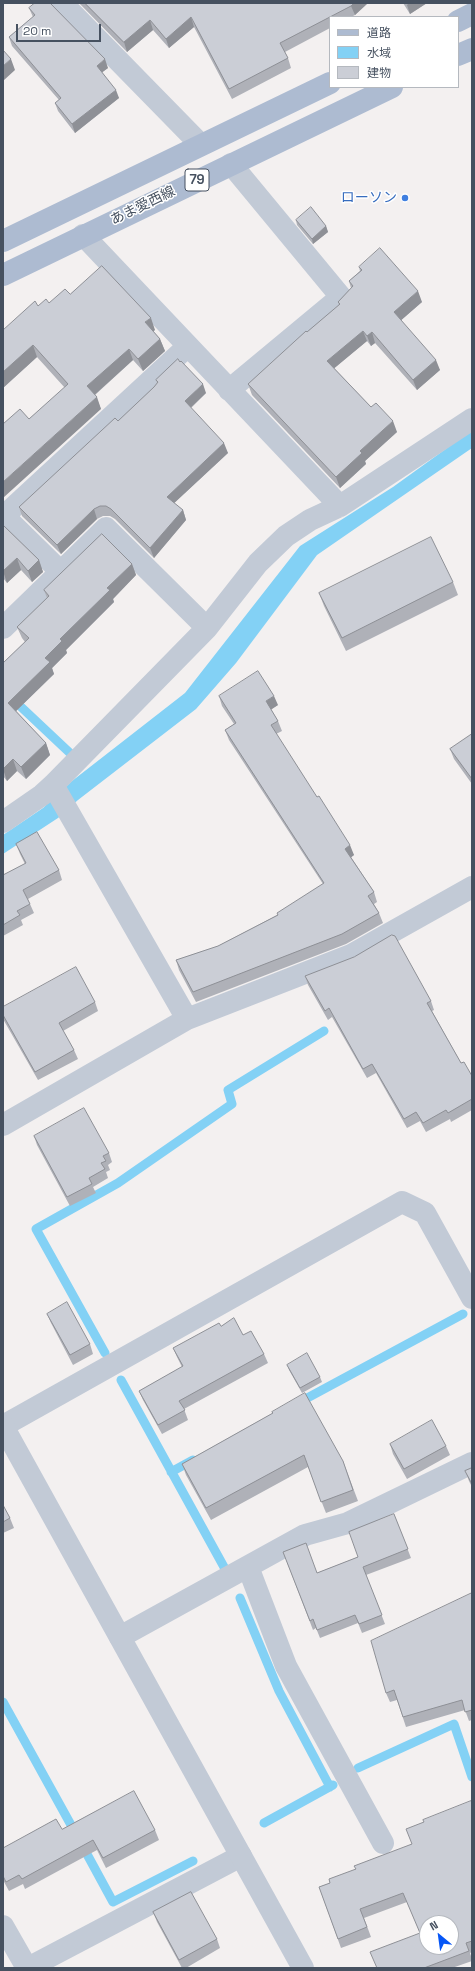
<!DOCTYPE html>
<html>
<head>
<meta charset="utf-8">
<style>
  body { margin:0 }
  #map { position:relative; width:475px; height:1971px; overflow:hidden; background:#f3f0f0; font-family:"Space Grotesk","Noto Sans JP",sans-serif }
  canvas { display:block }
  .frame { position:absolute; inset:0; border:4px solid #465160; pointer-events:none }
  .legend { position:absolute; left:329px; top:16px; width:130px; height:72px; box-sizing:border-box; background:#fff; border:1px solid #b5b9bf; margin:0; padding:5px 7px; list-style:none; font-size:12px; color:#465160 }
  .legend li { display:flex; align-items:center; gap:8px; height:20px }
  .legend b { width:20px; border:1px solid #b5b9bf }
  .north { position:absolute; left:419px; top:1915px; width:40px; height:40px; box-sizing:border-box; background:#fff; border:1px solid #b5b9bf; border-radius:50%; rotate:331deg; font-size:11px; font-weight:700; line-height:16px; text-align:center; color:#465160 }
  .north::after { content:''; display:block; margin:auto; width:14px; height:18px; background:#0656f6; clip-path:polygon(50% 0,100% 100%,50% 72%,0 100%) }
  .scale { position:absolute; left:16px; top:24px; width:85px; height:18px; box-sizing:border-box; border:2px solid #465160; border-top:0; padding-left:5px; font-size:12px; line-height:14px; white-space:nowrap; color:#465160; -webkit-text-stroke:3px #fff; paint-order:stroke }
</style>
</head>
<body>
<div id="map">
<canvas width="475" height="1971"></canvas>
<div class="frame"></div>
<ul class="legend">
<li><b style="height:5px;background:#adbbd1"></b>道路</li>
<li><b style="height:11px;background:#83d1f5"></b>水域</li>
<li><b style="height:11px;background:#cbced6"></b>建物</li>
</ul>
<div class="north">N</div>
<div class="scale">20 m</div>
</div>
<script>
const ctx = document.querySelector('canvas').getContext('2d');
ctx.lineJoin = 'round';
function paint(path, color) {
  ctx.fillStyle = color;
  ctx.fill(path, 'evenodd');
}
function trace(path, color, width, dash) {
  ctx.strokeStyle = color;
  ctx.lineWidth = width;
  ctx.lineCap = dash ? 'butt' : 'round';
  ctx.setLineDash(dash || []);
  ctx.stroke(path);
}
function label(font, color, halo, rows, align = 'center') {
  ctx.font = font + ' "Space Grotesk","Noto Sans JP",sans-serif';
  ctx.lineWidth = 3;
  ctx.setLineDash([]);
  ctx.textBaseline = 'middle';
  ctx.strokeStyle = halo;
  ctx.fillStyle = color;
  for (const [text, x, y, turn = 0] of rows) {
    ctx.save();
    ctx.translate(x, y);
    ctx.rotate((+turn || 0) * Math.PI / 180);
    ctx.textAlign = isNaN(turn) ? turn : align;
    if (halo) ctx.strokeText(text, 0, 0);
    ctx.fillText(text, 0, 0);
    ctx.restore();
  }
}
const water = new Path2D(`
  M 472,430 L 472,448 L 317,555 L 236,663 L 196,709 L 78,800 L 58,818 L 3,854 L 3,835 L 43,808 L 72,781 L 185,693 L 300,546 L 393,487 Z`);
const stream = new Path2D(`
  M 3,690 L 71,754
  M 105,1353 L 36,1229 L 118,1183 L 232,1104 L 228,1090 L 324,1031
  M 121,1380 L 224,1567
  M 298,1403 L 463,1314
  M 171,1472 L 193,1460
  M 240,1598 L 279,1691 L 330,1787
  M 3,1702 L 76,1834
  M 358,1768 L 454,1724 L 472,1777
  M 264,1823 L 333,1785
  M 82,1845 L 113,1902 L 193,1861`);
const minor = new Path2D(`
  M 62,3 L 201,145
  M 229,390 L 341,297 L 231,164
  M 340,506 L 472,419
  M 3,515 L 61,572
  M 4,516 L 188,346
  M 3,628 L 106,528 L 207,628
  M 53,785 L 187,1019
  M 3,822 L 42,795 L 53,785 L 207,628 L 258,563 L 286,536 L 310,520 L 340,506 L 83,235
  M 3,1125 L 187,1019 L 351,955 L 472,887
  M 3,1426 L 402,1202 L 425,1213 L 472,1298
  M 248,1567 L 286,1666 L 383,1843
  M 120,1637 L 305,1535 L 348,1523 L 472,1463
  M 3,1926 L 27,1968
  M 28,1968 L 241,1856`);
const tertiary = new Path2D(`
  M 3,1426 L 303,1968`);
const primary = new Path2D(`
  M 458,21 L 472,14
  M 458,55 L 472,49
  M 3,241 L 330,83
  M 3,275 L 392,87`);
const wall = new Path2D(`
  M 79,3 L 368,3 L 355,15 L 351,17 L 330,17 L 330,28 L 285,52 L 288,58 L 291,68 L 232,99 L 194,27 L 169,48 L 153,30 L 127,52 Z
  M 403,3 L 427,3 L 410,14 Z
  M 29,8 L 108,68 L 102,72 L 119,98 L 75,133 L 58,111 L 55,103 L 59,100 L 12,46 L 9,37 L 33,17 Z
  M 296,220 L 326,226 L 328,232 L 313,244 L 297,225 Z
  M 359,267 L 422,302 L 401,320 L 440,370 L 417,390 L 375,343 L 371,346 L 367,341 L 334,368 L 371,407 L 397,432 L 365,461 L 366,464 L 340,488 L 252,395 L 248,384 L 307,332 L 339,305 L 338,302 L 351,288 L 349,281 L 360,271 Z
  M 70,294 L 155,330 L 153,331 L 160,339 L 165,351 L 143,371 L 133,360 L 95,395 L 101,409 L 29,419 L 65,388 L 37,357 L 3,388 L 3,330 L 38,306 L 49,303 Z
  M 156,380 L 206,393 L 191,408 L 228,453 L 174,503 L 183,510 L 186,520 L 154,558 L 115,519 L 110,516 L 103,516 L 97,519 L 61,554 L 22,516 L 19,507 L 118,421 L 154,387 L 157,383 Z
  M 3,525 L 39,560 L 43,572 L 32,582 L 21,570 L 7,583 L 3,578 Z
  M 132,564 L 136,575 L 113,599 L 114,602 L 66,650 L 67,653 L 52,668 L 54,674 L 16,711 L 46,743 L 50,755 L 26,779 L 17,771 L 7,781 L 3,776 L 3,663 L 25,642 L 22,638 L 17,627 L 47,598 L 44,590 Z
  M 453,582 L 458,595 L 346,651 L 324,606 L 319,593 Z
  M 219,696 L 278,705 L 271,709 L 278,721 L 282,731 L 276,734 L 354,855 L 351,857 L 374,892 L 377,902 L 374,904 L 379,913 L 383,923 L 346,944 L 196,1002 L 179,970 L 176,960 L 218,946 L 277,915 L 323,884 L 229,740 L 225,730 L 234,724 L 222,706 Z
  M 472,734 L 472,784 L 454,759 L 450,749 Z
  M 16,844 L 59,870 L 62,880 L 28,899 L 30,904 L 34,913 L 21,920 L 23,925 L 3,936 L 3,875 L 25,864 L 20,854 Z
  M 305,976 L 431,1001 L 434,1010 L 432,1011 L 461,1063 L 472,1076 L 472,1110 L 451,1122 L 450,1119 L 426,1132 L 420,1121 L 407,1128 L 376,1073 L 367,1078 L 332,1017 L 328,1020 L 308,985 Z
  M 95,1002 L 98,1011 L 63,1031 L 74,1050 L 78,1059 L 38,1080 L 3,1019 L 3,1007 Z
  M 34,1136 L 109,1153 L 112,1162 L 108,1165 L 110,1170 L 106,1172 L 108,1178 L 93,1187 L 96,1193 L 70,1206 L 37,1145 Z
  M 47,1314 L 90,1344 L 93,1354 L 73,1365 L 51,1323 Z
  M 221,1326 L 243,1335 L 264,1354 L 268,1363 L 184,1409 L 188,1420 L 162,1434 L 143,1400 L 139,1391 L 182,1367 L 177,1357 L 173,1348 Z
  M 287,1365 L 320,1377 L 322,1382 L 302,1393 L 289,1370 Z
  M 273,1413 L 343,1461 L 358,1501 L 326,1513 L 308,1467 L 211,1520 L 186,1475 L 182,1464 Z
  M 390,1444 L 446,1446 L 450,1455 L 407,1479 L 393,1454 Z
  M 472,1468 L 472,1487 L 469,1481 L 465,1471 Z
  M 3,1505 L 10,1518 L 14,1528 L 3,1533 Z
  M 394,1514 L 411,1558 L 366,1575 L 385,1624 L 362,1633 L 358,1623 L 320,1638 L 316,1628 L 313,1630 L 283,1552 L 317,1573 L 358,1557 Z
  M 472,1593 L 472,1720 L 469,1721 L 465,1710 L 406,1727 L 397,1700 L 390,1702 L 386,1693 Z
  M 472,1803 L 472,1952 L 470,1953 L 472,1959 L 472,1961 L 452,1968 L 377,1968 L 420,1933 L 407,1902 L 364,1918 L 371,1937 L 341,1948 L 319,1887 L 330,1883 L 356,1869 L 412,1844 Z
  M 62,1829 L 155,1830 L 159,1840 L 106,1868 L 97,1850 L 25,1889 L 23,1884 L 9,1891 L 3,1880 L 3,1848 Z
  M 153,1912 L 217,1939 L 220,1948 L 186,1968 L 182,1968 L 157,1922 Z`);
const shadedWall = new Path2D(`
  M 354,3 L 368,3 L 355,15 L 351,6 Z
  M 409,3 L 427,3 L 410,14 L 407,5 Z
  M 191,17 L 194,27 L 169,48 L 166,39 Z
  M 150,20 L 153,30 L 127,52 L 124,42 Z
  M 11,59 L 15,70 L 3,81 L 3,66 Z
  M 105,59 L 108,68 L 100,74 L 97,66 Z
  M 116,90 L 119,98 L 75,133 L 72,124 Z
  M 326,226 L 328,232 L 313,244 L 312,239 Z
  M 418,291 L 422,302 L 398,323 L 394,312 Z
  M 151,318 L 155,330 L 150,334 L 145,322 Z
  M 363,331 L 367,341 L 331,371 L 327,361 Z
  M 372,332 L 375,343 L 371,346 L 367,336 Z
  M 160,339 L 165,351 L 143,371 L 138,359 Z
  M 33,345 L 37,357 L 3,388 L 3,372 Z
  M 129,349 L 133,360 L 91,398 L 87,386 Z
  M 436,360 L 440,370 L 417,390 L 413,380 Z
  M 203,384 L 206,393 L 188,410 L 185,401 Z
  M 97,397 L 101,409 L 3,498 L 3,482 Z
  M 393,421 L 397,432 L 365,461 L 366,464 L 340,488 L 336,477 L 360,451 Z
  M 224,443 L 228,453 L 170,507 L 167,497 Z
  M 94,509 L 97,519 L 61,554 L 57,545 Z
  M 183,510 L 186,520 L 154,558 L 150,548 Z
  M 17,558 L 21,570 L 7,583 L 3,571 Z
  M 39,560 L 43,572 L 32,582 L 28,571 Z
  M 132,564 L 136,575 L 113,599 L 114,602 L 66,650 L 67,653 L 52,668 L 54,674 L 12,715 L 8,703 L 60,639 L 107,588 Z
  M 274,696 L 278,705 L 269,711 L 266,701 Z
  M 46,743 L 50,755 L 26,779 L 21,767 Z
  M 13,759 L 17,771 L 7,781 L 3,769 Z
  M 350,845 L 354,855 L 349,859 L 345,849 Z`);
const building = new Path2D(`
  M 35,3 L 50,3 L 105,59 L 97,66 L 116,90 L 72,124 L 55,103 L 61,98 L 9,37 L 35,15 L 29,8 Z
  M 85,3 L 354,3 L 351,6 L 280,43 L 288,58 L 229,89 L 191,17 L 166,39 L 150,20 L 124,42 Z
  M 3,50 L 11,59 L 3,66 Z
  M 311,207 L 326,226 L 312,239 L 296,220 Z
  M 380,248 L 418,291 L 394,312 L 436,360 L 413,380 L 372,332 L 367,336 L 363,331 L 327,361 L 371,407 L 376,403 L 393,421 L 360,451 L 362,453 L 336,477 L 248,384 L 306,331 L 307,332 L 340,304 L 338,302 L 353,286 L 349,281 L 362,270 L 359,267 Z
  M 102,266 L 151,318 L 145,322 L 160,339 L 138,359 L 129,349 L 87,386 L 97,397 L 3,482 L 3,424 L 20,409 L 29,419 L 68,384 L 33,345 L 3,372 L 3,330 L 35,301 L 38,306 L 46,299 L 49,303 L 65,289 L 70,294 Z
  M 178,359 L 180,362 L 181,361 L 203,384 L 185,401 L 224,443 L 167,497 L 183,510 L 150,548 L 111,509 L 106,506 L 100,506 L 94,509 L 57,545 L 19,507 L 115,418 L 118,421 L 154,387 L 158,382 L 156,380 Z
  M 3,525 L 39,560 L 28,571 L 17,558 L 3,571 Z
  M 102,534 L 132,564 L 107,588 L 110,590 L 60,639 L 62,641 L 45,658 L 50,662 L 8,703 L 46,743 L 21,767 L 13,759 L 3,769 L 3,663 L 29,638 L 17,627 L 49,596 L 44,590 Z
  M 431,537 L 453,582 L 342,638 L 319,593 Z
  M 258,671 L 274,696 L 266,701 L 278,721 L 271,725 L 317,797 L 319,796 L 350,845 L 345,849 L 374,892 L 368,896 L 379,913 L 342,934 L 193,992 L 176,960 L 218,946 L 278,915 L 277,913 L 324,883 L 225,730 L 236,723 L 219,696 Z
  M 472,734 L 472,779 L 450,749 Z
  M 37,832 L 59,870 L 23,890 L 30,904 L 17,911 L 20,915 L 3,925 L 3,875 L 26,863 L 16,844 Z
  M 392,935 L 395,936 L 431,1001 L 427,1003 L 461,1063 L 464,1062 L 472,1076 L 472,1099 L 448,1113 L 446,1110 L 423,1123 L 416,1112 L 404,1119 L 372,1064 L 363,1069 L 329,1008 L 325,1011 L 305,976 L 354,957 Z
  M 76,967 L 95,1002 L 59,1023 L 74,1050 L 35,1072 L 3,1015 L 3,1007 Z
  M 84,1108 L 109,1153 L 103,1156 L 106,1161 L 101,1163 L 105,1169 L 89,1178 L 92,1184 L 67,1197 L 34,1136 Z
  M 67,1302 L 90,1344 L 70,1355 L 47,1314 Z
  M 234,1318 L 243,1335 L 251,1331 L 264,1354 L 179,1401 L 185,1410 L 158,1425 L 139,1391 L 183,1366 L 173,1348 L 219,1323 L 221,1326 Z
  M 307,1353 L 320,1377 L 300,1388 L 287,1365 Z
  M 305,1393 L 343,1461 L 353,1490 L 321,1502 L 304,1455 L 206,1508 L 182,1464 L 273,1413 L 272,1412 Z
  M 432,1420 L 446,1446 L 404,1469 L 390,1444 Z
  M 472,1468 L 472,1484 L 465,1471 Z
  M 3,1505 L 10,1518 L 3,1522 Z
  M 394,1514 L 408,1549 L 363,1567 L 382,1615 L 359,1624 L 355,1615 L 317,1630 L 313,1619 L 310,1621 L 283,1552 L 306,1543 L 317,1573 L 358,1557 L 349,1532 Z
  M 472,1593 L 472,1710 L 465,1712 L 462,1700 L 403,1717 L 394,1690 L 386,1693 L 371,1641 Z
  M 134,1791 L 155,1830 L 103,1858 L 93,1840 L 22,1879 L 19,1875 L 6,1882 L 3,1876 L 3,1848 L 56,1819 L 62,1829 Z
  M 471,1801 L 472,1803 L 472,1941 L 466,1943 L 469,1951 L 424,1968 L 377,1968 L 370,1952 L 420,1933 L 403,1893 L 360,1909 L 367,1927 L 338,1939 L 319,1887 L 330,1883 L 329,1879 L 356,1869 L 354,1866 L 412,1844 L 406,1829 L 424,1822 L 423,1820 ZM 427,1923 L 451,1923 L 451,1947 L 427,1947 Z
  M 191,1892 L 217,1939 L 179,1960 L 153,1912 Z`);
const markers = [
  [405,198,4,"#3f7fe0"]
];
const shields = [
  [197,180,24]
];
const shieldNames = [
  ["79",197,180]
];
const shopNames = [
  ["ローソン",397,198]
];
const streetNames = [
  ["あま愛西線",143,206,-26]
];
paint(water, '#83d1f5');
trace(stream, '#83d1f5', 9);
trace(minor, '#c2cad6', 22);
trace(tertiary, '#c2cad6', 22);
trace(primary, '#adbbd1', 22);
paint(wall, '#afb1b8');
paint(shadedWall, '#8e9096');
paint(building, '#cbced6');
trace(building, '#8e9096', 1);
for (const [x, y, r, color] of markers) {
  const dot = new Path2D();
  dot.arc(x, y, r, 0, 2 * Math.PI);
  ctx.fillStyle = color;
  ctx.fill(dot);
  trace(dot, '#fff', 1.5);
}
for (const [x, y, w] of shields) {
  const box = new Path2D();
  box.roundRect(x - w / 2, y - 11, w, 22, 3);
  ctx.fillStyle = '#fff';
  ctx.fill(box);
  trace(box, '#465160', 1);
}
label('bold 13px', '#465160', null, shieldNames);
label('14px', '#366cbe', '#fff', shopNames, 'right');
label('14px', '#465160', '#fff', streetNames);
</script>
</body>
</html>
